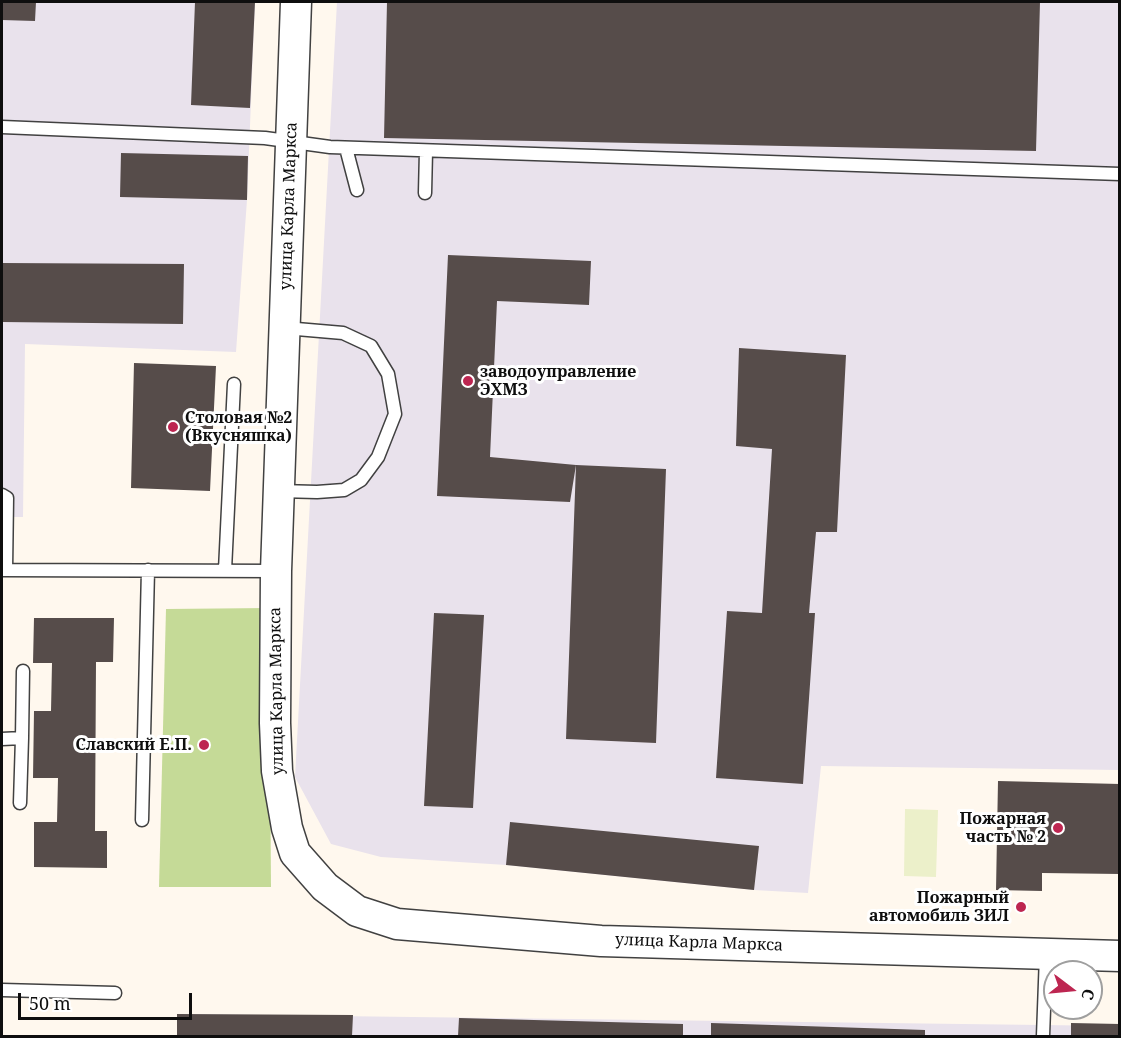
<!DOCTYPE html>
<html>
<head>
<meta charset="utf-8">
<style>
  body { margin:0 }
  #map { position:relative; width:1121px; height:1038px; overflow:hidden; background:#fff8ee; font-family:"Noto Serif",serif }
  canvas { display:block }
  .frame { position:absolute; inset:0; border:3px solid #0e0e0e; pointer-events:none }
  .north { position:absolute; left:1043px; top:960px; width:60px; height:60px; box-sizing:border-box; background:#fff; border:2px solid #9f9f9f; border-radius:50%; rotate:106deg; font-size:16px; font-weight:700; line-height:24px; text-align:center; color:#0e0e0e }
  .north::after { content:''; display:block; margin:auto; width:21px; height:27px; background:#bd2651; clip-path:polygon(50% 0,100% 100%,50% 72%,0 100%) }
  .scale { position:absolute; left:18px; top:993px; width:174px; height:27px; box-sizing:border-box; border:3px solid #0e0e0e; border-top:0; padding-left:8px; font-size:18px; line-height:21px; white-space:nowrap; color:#0e0e0e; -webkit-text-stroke:4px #fff; paint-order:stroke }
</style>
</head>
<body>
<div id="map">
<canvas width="1121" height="1038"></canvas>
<div class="frame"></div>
<div class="north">С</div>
<div class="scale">50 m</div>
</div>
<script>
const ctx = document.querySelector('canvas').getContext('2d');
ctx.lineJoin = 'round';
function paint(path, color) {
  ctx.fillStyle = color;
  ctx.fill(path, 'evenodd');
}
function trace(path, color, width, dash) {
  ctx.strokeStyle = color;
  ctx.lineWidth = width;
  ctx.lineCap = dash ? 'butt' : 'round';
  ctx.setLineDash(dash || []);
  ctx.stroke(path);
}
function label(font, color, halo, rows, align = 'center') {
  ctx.font = font + ' "Noto Serif",serif';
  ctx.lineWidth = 6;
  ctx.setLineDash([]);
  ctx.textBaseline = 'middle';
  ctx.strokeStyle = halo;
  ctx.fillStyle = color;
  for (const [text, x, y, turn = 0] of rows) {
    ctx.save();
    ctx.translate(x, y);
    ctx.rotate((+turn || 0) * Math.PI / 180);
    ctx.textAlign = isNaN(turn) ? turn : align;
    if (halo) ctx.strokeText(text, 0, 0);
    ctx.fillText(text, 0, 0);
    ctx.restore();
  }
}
const industrial = new Path2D(`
  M 2,2 L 255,2 L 247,200 L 236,352 L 25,344 L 23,517 L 2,517 Z
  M 337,2 L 1119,2 L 1119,770 L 821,766 L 808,893 L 754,890 L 506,865 L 381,857 L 331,844 L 295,777 Z
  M 177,1014 L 1120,1026 L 1119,1036 L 177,1036 Z`);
const forest = new Path2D(`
  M 269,608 L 271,887 L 159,887 L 166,609 Z`);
const pitch = new Path2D(`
  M 905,809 L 938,810 L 936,877 L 904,876 Z`);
const building = new Path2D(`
  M 2,2 L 36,2 L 35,21 L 2,20 Z
  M 195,2 L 255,2 L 250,108 L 191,105 Z
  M 387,2 L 1040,2 L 1036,151 L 384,138 Z
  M 121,153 L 248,156 L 247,200 L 120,197 Z
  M 448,255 L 591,261 L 589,305 L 497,301 L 490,457 L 576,465 L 570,502 L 437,496 Z
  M 2,263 L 184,264 L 183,324 L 2,322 Z
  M 739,348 L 846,355 L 837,532 L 816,532 L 809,613 L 815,613 L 803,784 L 716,778 L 727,611 L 762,613 L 772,449 L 736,446 Z
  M 134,363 L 216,366 L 210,491 L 131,488 Z
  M 576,465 L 666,469 L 656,743 L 566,739 Z
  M 434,613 L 484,615 L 473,808 L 424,806 Z
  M 34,618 L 114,618 L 113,662 L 96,662 L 95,831 L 107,831 L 107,868 L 34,867 L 34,822 L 57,822 L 58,778 L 33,778 L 34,711 L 51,711 L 52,663 L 33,663 Z
  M 998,781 L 1120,784 L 1120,874 L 1042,873 L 1042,891 L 996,890 Z
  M 510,822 L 759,846 L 754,890 L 506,865 Z
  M 177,1014 L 353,1015 L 352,1036 L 177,1036 Z
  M 459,1018 L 683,1024 L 683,1036 L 458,1036 Z
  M 711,1023 L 925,1030 L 925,1036 L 711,1036 Z
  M 1071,1023 L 1120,1024 L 1120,1036 L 1071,1036 Z`);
const service = new Path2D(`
  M 2,127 L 265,138 L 330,147 L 1120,174
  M 346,148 L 357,190
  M 425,193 L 426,151
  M 279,491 L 317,492 L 344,490 L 361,480 L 378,457 L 395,414 L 388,374 L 371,346 L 343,333 L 285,328
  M 2,495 L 7,498 L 6,570
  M 2,570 L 276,571
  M 225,570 L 234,384
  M 2,739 L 22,738 L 23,671
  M 20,803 L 22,738
  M 142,820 L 148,570
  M 2,990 L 115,993
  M 1043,1036 L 1046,955`);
const tertiary = new Path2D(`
  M 296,2 L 276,571 L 275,723 L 277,771 L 287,828 L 295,853 L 325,887 L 357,911 L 397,924 L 601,941 L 1120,956`);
const markers = [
  [468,381,6,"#bd2651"],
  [173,427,6,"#bd2651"],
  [204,745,6,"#bd2651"],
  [1058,828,6,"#bd2651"],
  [1021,907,6,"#bd2651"]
];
const streetNames = [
  ["улица Карла Маркса",289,206,-88],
  ["улица Карла Маркса",277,691,-91],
  ["улица Карла Маркса",699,943,2]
];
const poiNames = [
  ["заводоуправление",480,372,"left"],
  ["ЭХМЗ",480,390,"left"],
  ["Столовая №2",185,418,"left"],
  ["(Вкусняшка)",185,436,"left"],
  ["Славский Е.П.",192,745],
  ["Пожарная",1046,819],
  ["часть № 2",1046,837],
  ["Пожарный",1009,898],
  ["автомобиль ЗИЛ",1009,916]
];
paint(industrial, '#e9e2ec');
paint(forest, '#c5da97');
paint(pitch, '#ecf0ca');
paint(building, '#564c4a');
trace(service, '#414141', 15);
trace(tertiary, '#414141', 33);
trace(service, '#fff', 12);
trace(tertiary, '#fff', 30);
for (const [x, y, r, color] of markers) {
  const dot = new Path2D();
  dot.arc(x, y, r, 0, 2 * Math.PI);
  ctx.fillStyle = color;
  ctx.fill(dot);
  trace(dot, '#fff', 2);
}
label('16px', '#0e0e0e', '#fff', streetNames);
label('bold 16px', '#0e0e0e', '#fff', poiNames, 'right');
</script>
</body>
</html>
